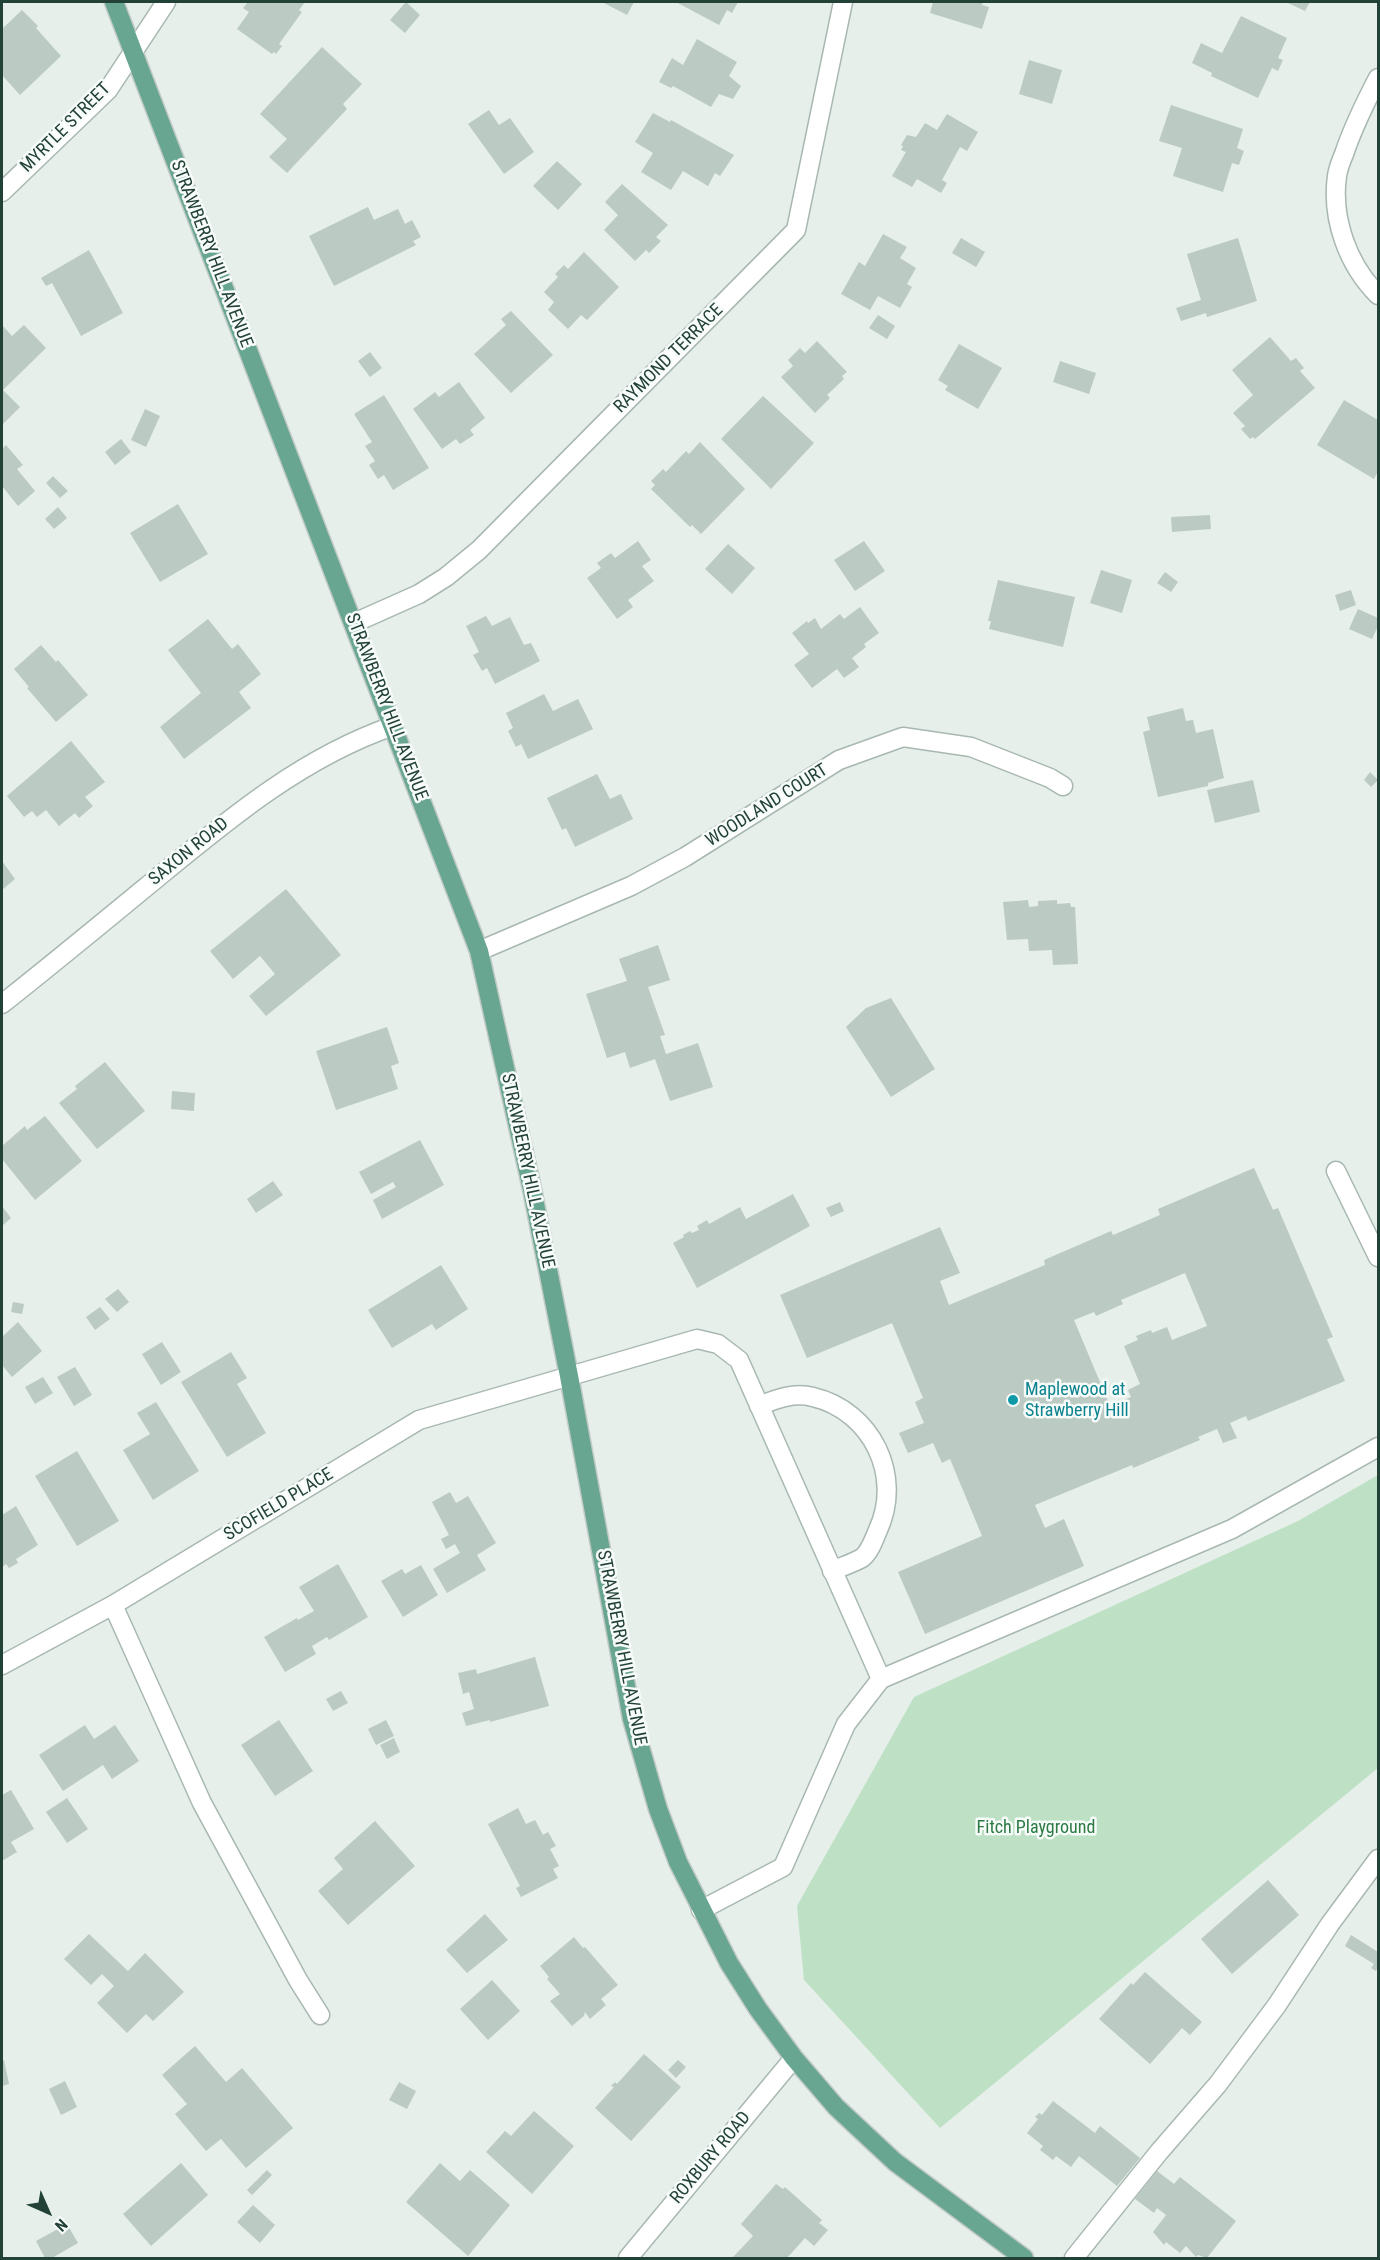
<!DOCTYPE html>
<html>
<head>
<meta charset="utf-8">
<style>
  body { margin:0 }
  #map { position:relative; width:1380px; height:2260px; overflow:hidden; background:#e6efea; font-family:"Roboto Condensed",sans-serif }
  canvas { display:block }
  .frame { position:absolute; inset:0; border:3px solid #234237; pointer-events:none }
  .north { position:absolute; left:18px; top:2182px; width:60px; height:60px; -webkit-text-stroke:4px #f7fbf9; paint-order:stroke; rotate:135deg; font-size:16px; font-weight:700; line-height:24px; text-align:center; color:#234237 }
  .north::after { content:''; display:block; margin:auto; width:21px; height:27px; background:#234237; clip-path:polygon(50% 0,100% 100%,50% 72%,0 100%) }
</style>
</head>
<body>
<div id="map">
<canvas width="1380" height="2260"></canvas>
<div class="frame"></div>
<div class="north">N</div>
</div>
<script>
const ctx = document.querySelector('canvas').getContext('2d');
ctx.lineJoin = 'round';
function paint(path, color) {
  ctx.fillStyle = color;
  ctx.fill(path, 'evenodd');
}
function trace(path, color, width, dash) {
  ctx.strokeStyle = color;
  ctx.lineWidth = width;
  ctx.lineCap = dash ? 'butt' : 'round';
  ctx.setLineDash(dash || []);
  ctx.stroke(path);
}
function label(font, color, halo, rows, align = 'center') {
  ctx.font = font + ' "Roboto Condensed",sans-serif';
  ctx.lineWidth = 5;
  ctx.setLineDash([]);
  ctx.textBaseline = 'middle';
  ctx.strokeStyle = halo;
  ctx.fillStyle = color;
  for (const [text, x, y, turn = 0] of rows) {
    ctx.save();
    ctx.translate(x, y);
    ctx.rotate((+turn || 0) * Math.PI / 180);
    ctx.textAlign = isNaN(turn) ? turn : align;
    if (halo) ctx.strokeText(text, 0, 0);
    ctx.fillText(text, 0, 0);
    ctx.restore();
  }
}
const green = new Path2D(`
  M 1378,1475 L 1378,1768 L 940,2128 L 804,1980 L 797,1906 L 914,1697 L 1298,1521 Z`);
const building = new Path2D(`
  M 248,2 L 255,3 L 257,2 L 305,2 L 299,10 L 302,12 L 279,44 L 282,46 L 276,54 L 274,52 L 272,54 L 237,29 L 249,12 L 243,8 Z
  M 406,2 L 420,15 L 405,33 L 390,20 Z
  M 602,2 L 634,2 L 627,15 Z
  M 676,2 L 738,2 L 732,13 L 727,10 L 719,25 Z
  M 933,2 L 983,2 L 982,5 L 989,7 L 982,29 L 930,13 Z
  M 1286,2 L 1310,2 L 1305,11 Z
  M 22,10 L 38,26 L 36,28 L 61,56 L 20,95 L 2,75 L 2,29 Z
  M 1241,16 L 1287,38 L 1278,58 L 1283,60 L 1278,71 L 1272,68 L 1258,98 L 1211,76 L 1212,73 L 1192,63 L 1201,43 L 1222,53 Z
  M 697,39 L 737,62 L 729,76 L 741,86 L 733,99 L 719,94 L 711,107 L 673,86 L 671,88 L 659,82 L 672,58 L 683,65 Z
  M 322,47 L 362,84 L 343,104 L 347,109 L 287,173 L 269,157 L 287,139 L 260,114 Z
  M 1029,60 L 1062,70 L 1052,104 L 1019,94 Z
  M 1171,105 L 1243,129 L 1237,148 L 1244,151 L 1239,165 L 1232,163 L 1223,192 L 1173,176 L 1182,148 L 1159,141 Z
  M 489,110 L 499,125 L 510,118 L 534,152 L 504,174 L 468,124 Z
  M 653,113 L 670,122 L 671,120 L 734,155 L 720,176 L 715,173 L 708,186 L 683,171 L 671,190 L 641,172 L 653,153 L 635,142 Z
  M 947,114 L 978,132 L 967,151 L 960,147 L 942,180 L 947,183 L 941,193 L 917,179 L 912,187 L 892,176 L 906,152 L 901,150 L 903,146 L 901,145 L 907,135 L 916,137 L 925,123 L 937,130 Z
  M 557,161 L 582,184 L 558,210 L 533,186 Z
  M 622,184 L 668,225 L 656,237 L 661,241 L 649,253 L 646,250 L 635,261 L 604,230 L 618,215 L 605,202 Z
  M 368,207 L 374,220 L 398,209 L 405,224 L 412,220 L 421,237 L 413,241 L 416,245 L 334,286 L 309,236 Z
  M 883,234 L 907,247 L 900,258 L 916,268 L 907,284 L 912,287 L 900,308 L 878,296 L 870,310 L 841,294 L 859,262 L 865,266 Z
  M 961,238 L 985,252 L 976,267 L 952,253 Z
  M 1238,238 L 1257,301 L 1207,317 L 1206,313 L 1181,321 L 1176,308 L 1201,300 L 1187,254 Z
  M 89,250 L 123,313 L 81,336 L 52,283 L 46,286 L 41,278 Z
  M 584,252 L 619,287 L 587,320 L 581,315 L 568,329 L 548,310 L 554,302 L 544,292 L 558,277 L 555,274 L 564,265 L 568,269 Z
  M 511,311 L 553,355 L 511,393 L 474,354 L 506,325 L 501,319 Z
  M 878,315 L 895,326 L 887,339 L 869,328 Z
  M 2,325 L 12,336 L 24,325 L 46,348 L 3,390 L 20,407 L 3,424 Z
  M 1270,337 L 1291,361 L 1296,358 L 1304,368 L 1300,371 L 1315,388 L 1255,439 L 1253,437 L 1250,439 L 1241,429 L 1245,426 L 1233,413 L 1253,395 L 1232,370 Z
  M 817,341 L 847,372 L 842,376 L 844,379 L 827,395 L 830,398 L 815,413 L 781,377 L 793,366 L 788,360 L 800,348 L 805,353 Z
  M 959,344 L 1002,368 L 978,409 L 945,390 L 948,386 L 938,380 Z
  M 370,352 L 382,368 L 370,377 L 358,361 Z
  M 1060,361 L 1096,373 L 1089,394 L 1053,382 Z
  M 459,382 L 485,418 L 470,430 L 474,435 L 460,444 L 456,439 L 442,449 L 413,409 L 435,392 L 439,397 Z
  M 384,395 L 429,468 L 393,490 L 384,475 L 378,479 L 369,465 L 375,461 L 365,446 L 372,442 L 354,414 Z
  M 763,396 L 814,443 L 771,489 L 721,439 Z
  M 1344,400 L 1378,420 L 1378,471 L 1374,479 L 1317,445 Z
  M 145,409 L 160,416 L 146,447 L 131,440 Z
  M 121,439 L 131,452 L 115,465 L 105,452 Z
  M 700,442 L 745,489 L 701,534 L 692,525 L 690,527 L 651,489 L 655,485 L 651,481 L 663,469 L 666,472 L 686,451 L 689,454 Z
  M 6,445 L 23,465 L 17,469 L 35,491 L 18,506 L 2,486 L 2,449 Z
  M 53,476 L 68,491 L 60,498 L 46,483 Z
  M 178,504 L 208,554 L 160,582 L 130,533 Z
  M 58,507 L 67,518 L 54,529 L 45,519 Z
  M 1210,515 L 1211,529 L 1172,532 L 1171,517 Z
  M 638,541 L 651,560 L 642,566 L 654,581 L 628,600 L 633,607 L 617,619 L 587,578 L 601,568 L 597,563 L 611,553 L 615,558 Z
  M 864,541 L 885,571 L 855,591 L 834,560 Z
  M 728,544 L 755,568 L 732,594 L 705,569 Z
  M 1101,570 L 1132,580 L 1122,613 L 1090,603 Z
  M 1165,572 L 1178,582 L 1171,592 L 1157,583 Z
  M 998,580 L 1075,597 L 1063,647 L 989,629 L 991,621 L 988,621 Z
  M 1351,590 L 1356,605 L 1340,611 L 1335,595 Z
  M 860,607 L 879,633 L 864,644 L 866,647 L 852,658 L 859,667 L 844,678 L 837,669 L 812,688 L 794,665 L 809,654 L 792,633 L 807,621 L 808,623 L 815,618 L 821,629 L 840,614 L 844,619 Z
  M 1358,609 L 1378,618 L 1378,626 L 1372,639 L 1349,629 Z
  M 486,616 L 492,626 L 510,617 L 524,645 L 531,643 L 540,661 L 495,684 L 487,668 L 482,671 L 473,655 L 479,652 L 466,626 Z
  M 208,619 L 232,649 L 238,644 L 261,674 L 239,692 L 251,708 L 184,759 L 160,727 L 201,693 L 168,650 Z
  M 41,645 L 56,662 L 58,660 L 88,695 L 56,722 L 27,688 L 29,687 L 14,669 Z
  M 544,694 L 553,711 L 578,699 L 593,729 L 528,759 L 521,744 L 516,747 L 508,731 L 513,728 L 506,713 Z
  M 1183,708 L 1186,721 L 1193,720 L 1196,733 L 1213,729 L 1224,778 L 1208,783 L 1208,786 L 1158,797 L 1143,732 L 1150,730 L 1147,717 Z
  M 71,741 L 105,782 L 85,797 L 93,806 L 79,818 L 75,813 L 59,826 L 46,810 L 37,817 L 32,811 L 24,817 L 7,796 Z
  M 1370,772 L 1378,780 L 1371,787 L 1364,780 Z
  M 597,774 L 610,799 L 621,794 L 633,819 L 575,847 L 566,828 L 562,830 L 547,798 Z
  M 1253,780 L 1260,812 L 1215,823 L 1207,790 Z
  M 2,861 L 15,879 L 2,890 Z
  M 286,889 L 341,955 L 266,1016 L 249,996 L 275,974 L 260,956 L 233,979 L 210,951 Z
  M 1028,900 L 1029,907 L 1038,906 L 1038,901 L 1057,900 L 1057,904 L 1070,903 L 1071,907 L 1075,907 L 1078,964 L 1053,965 L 1052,950 L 1029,951 L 1028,939 L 1007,940 L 1003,902 Z
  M 658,945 L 670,980 L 648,987 L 665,1035 L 660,1036 L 666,1054 L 698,1043 L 713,1087 L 670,1101 L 655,1059 L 630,1068 L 625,1052 L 607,1058 L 586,994 L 627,981 L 619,959 Z
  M 891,998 L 935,1069 L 891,1097 L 846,1027 L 866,1008 Z
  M 387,1027 L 399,1063 L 391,1066 L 398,1089 L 336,1110 L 316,1051 Z
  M 105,1062 L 145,1111 L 97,1149 L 59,1103 L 77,1089 L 75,1086 Z
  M 172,1091 L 195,1093 L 194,1111 L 171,1109 Z
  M 45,1116 L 82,1161 L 35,1200 L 2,1159 L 2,1146 L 25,1126 L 27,1130 Z
  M 420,1140 L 444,1185 L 382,1219 L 373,1200 L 396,1187 L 393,1182 L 371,1194 L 359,1172 Z
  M 1254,1168 L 1273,1210 L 1278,1208 L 1333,1337 L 1327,1339 L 1345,1381 L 1248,1421 L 1246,1416 L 1230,1423 L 1237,1438 L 1223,1443 L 1217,1429 L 1198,1437 L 1200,1440 L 1133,1468 L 1132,1465 L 1035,1505 L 1045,1528 L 1064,1519 L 1084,1566 L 925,1634 L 898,1572 L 982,1536 L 950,1459 L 942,1463 L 933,1443 L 908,1453 L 899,1433 L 924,1423 L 915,1402 L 923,1398 L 892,1323 L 807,1358 L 780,1295 L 940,1227 L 960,1273 L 940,1281 L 949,1305 L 1045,1265 L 1044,1260 L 1111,1231 L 1113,1235 L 1160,1215 L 1158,1209 ZM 1185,1273 L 1207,1326 L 1172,1340 L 1167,1327 L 1152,1333 L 1151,1330 L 1136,1336 L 1138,1340 L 1124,1346 L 1140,1384 L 1128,1390 L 1131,1397 L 1110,1406 L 1074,1320 L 1094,1312 L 1096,1316 L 1123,1304 L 1121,1300 Z
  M 273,1181 L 283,1195 L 256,1213 L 247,1199 Z
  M 793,1194 L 810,1226 L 697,1288 L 673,1243 L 684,1237 L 683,1235 L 690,1231 L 692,1233 L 699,1230 L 697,1226 L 707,1220 L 709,1224 L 740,1207 L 746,1219 Z
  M 840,1202 L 844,1211 L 831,1217 L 826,1208 Z
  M 2,1206 L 11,1218 L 2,1226 Z
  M 441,1265 L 468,1309 L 436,1330 L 432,1324 L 392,1348 L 368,1310 Z
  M 118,1289 L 129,1302 L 117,1312 L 105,1299 Z
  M 13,1302 L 24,1304 L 22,1314 L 11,1312 Z
  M 100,1307 L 110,1319 L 95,1330 L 86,1317 Z
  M 18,1322 L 42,1351 L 12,1377 L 2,1365 L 2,1337 Z
  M 162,1342 L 181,1372 L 161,1385 L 142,1354 Z
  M 231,1352 L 247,1378 L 237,1384 L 266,1433 L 227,1457 L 181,1382 Z
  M 75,1367 L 92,1395 L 74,1406 L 57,1377 Z
  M 43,1377 L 53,1393 L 35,1404 L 25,1387 Z
  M 156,1402 L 199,1471 L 153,1500 L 123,1450 L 150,1434 L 137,1413 Z
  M 77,1451 L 119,1521 L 77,1546 L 35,1476 Z
  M 450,1492 L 456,1503 L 468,1496 L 496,1543 L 477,1555 L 486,1570 L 447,1593 L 433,1569 L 460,1553 L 455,1544 L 446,1549 L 441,1539 L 449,1535 L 432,1502 Z
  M 16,1506 L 38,1545 L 16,1559 L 18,1563 L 9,1568 L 6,1564 L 2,1567 L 2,1515 Z
  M 338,1564 L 368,1617 L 329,1640 L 327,1637 L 312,1646 L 316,1654 L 285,1672 L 264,1637 L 297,1618 L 298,1620 L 314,1611 L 299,1587 Z
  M 421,1565 L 438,1595 L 403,1617 L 381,1581 L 402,1569 L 405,1574 Z
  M 535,1657 L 549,1706 L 490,1722 L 490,1720 L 466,1726 L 462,1713 L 474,1709 L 469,1692 L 463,1694 L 458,1673 L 476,1669 L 477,1674 Z
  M 341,1691 L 348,1703 L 333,1711 L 326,1699 Z
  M 279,1720 L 313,1771 L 275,1796 L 241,1745 Z
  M 386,1720 L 394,1736 L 376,1745 L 368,1729 Z
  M 85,1725 L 94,1739 L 115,1725 L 139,1761 L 112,1779 L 103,1765 L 63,1791 L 39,1755 Z
  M 394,1738 L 400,1752 L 387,1759 L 380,1745 Z
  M 11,1790 L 34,1829 L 11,1842 L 17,1852 L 2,1861 L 2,1795 Z
  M 67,1798 L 88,1829 L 67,1843 L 46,1812 Z
  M 518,1808 L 526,1824 L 535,1820 L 543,1835 L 548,1832 L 556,1846 L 550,1849 L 559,1866 L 553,1869 L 558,1878 L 521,1897 L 516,1888 L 520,1886 L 488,1824 Z
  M 375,1821 L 415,1866 L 348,1925 L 318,1891 L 343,1869 L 334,1858 Z
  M 1268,1880 L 1299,1915 L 1232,1974 L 1201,1939 Z
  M 485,1914 L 508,1940 L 467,1973 L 446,1950 Z
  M 89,1934 L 128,1971 L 145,1953 L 184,1992 L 153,2021 L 146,2014 L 127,2033 L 97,2003 L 114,1986 L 102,1974 L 91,1985 L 64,1959 Z
  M 1351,1935 L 1378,1952 L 1378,1966 L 1376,1971 L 1371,1968 L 1374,1964 L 1345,1946 Z
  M 574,1937 L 583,1948 L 585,1947 L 618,1985 L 601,1999 L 606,2005 L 590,2019 L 585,2012 L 584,2016 L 572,2026 L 550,2001 L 560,1994 L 547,1979 L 549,1977 L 540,1966 Z
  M 1145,1972 L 1202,2022 L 1190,2035 L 1182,2028 L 1150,2064 L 1099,2019 L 1131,1983 L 1133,1985 Z
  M 492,1980 L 520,2011 L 488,2040 L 460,2009 Z
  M 195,2046 L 226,2082 L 242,2068 L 293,2128 L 246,2168 L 221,2139 L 206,2151 L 175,2114 L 187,2104 L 162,2075 Z
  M 644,2054 L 681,2087 L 631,2141 L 595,2108 L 614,2087 L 611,2086 L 615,2082 L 617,2084 Z
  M 2,2060 L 4,2060 L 9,2084 L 2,2086 Z
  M 678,2060 L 686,2067 L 676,2078 L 668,2070 Z
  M 65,2081 L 77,2107 L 61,2115 L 49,2089 Z
  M 399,2082 L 416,2091 L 407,2109 L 389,2100 Z
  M 1053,2101 L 1095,2133 L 1100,2126 L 1140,2158 L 1117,2186 L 1079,2156 L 1071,2167 L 1056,2156 L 1053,2160 L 1040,2150 L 1043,2146 L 1027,2133 L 1038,2119 L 1035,2117 L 1039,2113 L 1042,2115 Z
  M 534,2111 L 574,2146 L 532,2194 L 486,2152 L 505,2131 L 511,2136 Z
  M 181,2163 L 208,2195 L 151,2246 L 123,2214 Z
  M 440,2163 L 460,2181 L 470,2170 L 510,2205 L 468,2256 L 406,2202 Z
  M 267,2170 L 272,2175 L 252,2195 L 247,2190 Z
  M 1157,2171 L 1174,2184 L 1180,2177 L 1236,2221 L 1207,2258 L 1198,2255 L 1196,2257 L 1186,2246 L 1180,2253 L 1166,2242 L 1164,2245 L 1153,2232 L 1166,2215 L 1157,2208 L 1154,2213 L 1135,2199 Z
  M 776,2184 L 783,2189 L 785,2187 L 822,2220 L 819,2223 L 828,2230 L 814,2246 L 805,2238 L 787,2258 L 732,2258 L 753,2236 L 741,2224 Z
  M 253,2205 L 275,2225 L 260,2243 L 237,2222 Z
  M 67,2224 L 78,2243 L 52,2258 L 45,2258 L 36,2241 Z`);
const minor = new Path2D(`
  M 1378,78 C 1365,103 1353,127 1344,154 C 1341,161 1338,169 1337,176 C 1331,219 1348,265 1378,295
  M 2,192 L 108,90 L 166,2
  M 354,623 L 419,594 L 446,577 L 479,550 L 796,230 L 843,2
  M 479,951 L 631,886 L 685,857 L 839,760 L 903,737 L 971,747 L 1050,778 L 1063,786
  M 2,1004 C 54,963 106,920 157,878 C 230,818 303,757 393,726
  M 1336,1171 L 1378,1257
  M 759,1406 C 776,1399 794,1392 813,1397 C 872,1411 903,1476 878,1530 C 874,1539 870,1552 862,1558 C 853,1563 841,1567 832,1571
  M 113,1605 L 202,1803 L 298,1980 L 320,2015
  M 2,1665 L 113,1605 L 419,1420 L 697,1339 L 718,1344 L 739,1360 L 881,1679
  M 701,1910 L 783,1867 L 846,1724 L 881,1679 L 1232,1529 L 1378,1447
  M 628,2258 L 794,2058
  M 1074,2258 L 1159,2152 L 1218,2084 L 1277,2005 L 1330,1924 L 1378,1859`);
const major = new Path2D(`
  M 114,2 L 479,951 L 532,1189 L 569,1376 L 632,1719 L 658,1809 L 678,1862 L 729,1963 L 758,2009 L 794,2058 L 836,2107 L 895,2162 L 1024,2258`);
const markers = [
  [1013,1400,6,"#0f9aa8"]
];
const streetNames = [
  ["MYRTLE STREET",66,128,-45],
  ["STRAWBERRY HILL AVENUE",211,254,69],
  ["RAYMOND TERRACE",669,359,-45],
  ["STRAWBERRY HILL AVENUE",386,707,69],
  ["WOODLAND COURT",767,806,-32],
  ["SAXON ROAD",189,852,-39],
  ["STRAWBERRY HILL AVENUE",527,1171,78],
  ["SCOFIELD PLACE",279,1505,-31],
  ["STRAWBERRY HILL AVENUE",621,1648,79],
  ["ROXBURY ROAD",711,2158,-50]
];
const cultureNames = [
  ["Maplewood at",1025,1390],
  ["Strawberry Hill",1025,1411]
];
const parkNames = [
  ["Fitch Playground",1036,1828]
];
paint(green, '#bee1c5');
paint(building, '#bbcac3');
trace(minor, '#a8b8b1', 21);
trace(major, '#c1cac7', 21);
trace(minor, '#fff', 18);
trace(major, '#69a691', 18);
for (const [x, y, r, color] of markers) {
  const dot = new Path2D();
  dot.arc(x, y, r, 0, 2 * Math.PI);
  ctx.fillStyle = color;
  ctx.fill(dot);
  trace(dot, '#f7fbf9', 2);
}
label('18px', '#234237', '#f7fbf9', streetNames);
label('18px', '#0d838f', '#f7fbf9', cultureNames, 'left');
label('18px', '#2c7b44', '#f7fbf9', parkNames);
</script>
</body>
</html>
